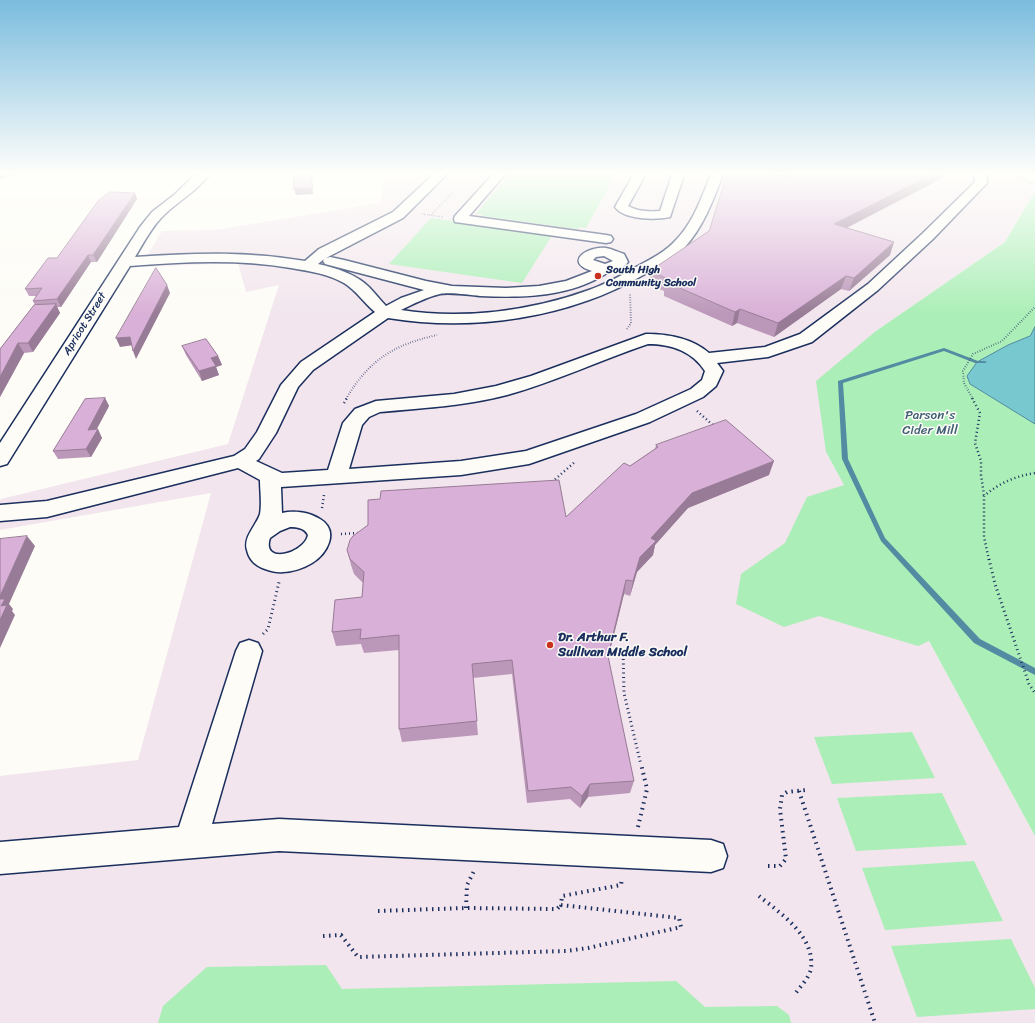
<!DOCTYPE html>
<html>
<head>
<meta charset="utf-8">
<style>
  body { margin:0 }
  canvas { display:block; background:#fdfcf7 }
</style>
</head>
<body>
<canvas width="1035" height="1023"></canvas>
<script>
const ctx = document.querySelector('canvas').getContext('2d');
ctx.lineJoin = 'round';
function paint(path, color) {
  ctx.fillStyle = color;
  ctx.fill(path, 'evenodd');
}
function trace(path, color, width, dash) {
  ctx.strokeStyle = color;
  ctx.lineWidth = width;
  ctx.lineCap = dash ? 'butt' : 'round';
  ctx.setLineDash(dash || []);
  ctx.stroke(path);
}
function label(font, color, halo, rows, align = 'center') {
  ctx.font = font + ' Sriracha,sans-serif';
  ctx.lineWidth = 3;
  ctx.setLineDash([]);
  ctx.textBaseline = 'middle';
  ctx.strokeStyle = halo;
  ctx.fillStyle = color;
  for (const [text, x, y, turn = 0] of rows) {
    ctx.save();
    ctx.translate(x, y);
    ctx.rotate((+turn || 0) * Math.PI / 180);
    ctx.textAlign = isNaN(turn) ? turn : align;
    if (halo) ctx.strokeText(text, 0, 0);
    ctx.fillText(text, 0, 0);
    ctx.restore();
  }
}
const built = new Path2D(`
  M 384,172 L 1011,172 L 1035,182 L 1035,190 L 1005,242 L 876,331 L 826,452 L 1035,836 L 1035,1023 L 0,1023 L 0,776 L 138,760 L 211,493 L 0,530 L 0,500 L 1,499 L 228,444 L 279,285 L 246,292 L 238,263 L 140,267 L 162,231 L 215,230 L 381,203 Z`);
const green = new Path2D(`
  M 511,172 L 617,172 L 586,228 L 579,227 L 578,229 L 482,216 L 483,215 L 476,214 Z
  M 1035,191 L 1035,836 L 929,641 L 918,646 L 819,616 L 784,627 L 736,604 L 741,574 L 785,543 L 807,497 L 844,485 L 826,452 L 816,381 L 876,331 L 1005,242 Z
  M 431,218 L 553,234 L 522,283 L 389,264 Z
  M 912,732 L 935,778 L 832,784 L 814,737 Z
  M 942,793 L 967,845 L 856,851 L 837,798 Z
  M 974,861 L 1003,921 L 885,930 L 862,868 Z
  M 1011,939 L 1035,988 L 1035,1009 L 917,1017 L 891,946 Z
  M 326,965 L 342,989 L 676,981 L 705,1007 L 777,1006 L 789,1015 L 791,1023 L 158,1023 L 163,1006 L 207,967 Z`);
const water = new Path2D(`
  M 1035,327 L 1035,424 L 970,384 L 967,376 L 977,362 L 1008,345 L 1030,336 Z`);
const stream = new Path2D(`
  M 944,348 L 978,361 L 985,361 L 987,362 L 985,363 L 975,363 L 944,351 L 843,383 L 848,459 L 885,538 L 980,639 L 1035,668 L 1035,675 L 974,643 L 881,541 L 842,459 L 838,382 L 838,381 Z`);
const pathFar4 = new Path2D(`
  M 1006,172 L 1035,184
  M 422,214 L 443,217
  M 431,215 L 452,193`);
const pathFar3 = new Path2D(`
  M 627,329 L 631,323 L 630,293
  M 346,399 C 369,360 393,345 437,335
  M 973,399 L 964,383 L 963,371 L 973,354 L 1002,341 L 1035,307`);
const pathFar2 = new Path2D(`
  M 972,398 L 980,413 L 975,443 L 981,461 L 981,475 L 984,495
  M 344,403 L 347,398
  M 697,411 L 714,426
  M 552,482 L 576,461
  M 322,508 L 324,495
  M 341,534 L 360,533
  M 989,560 L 984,537 L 984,496 C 999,483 1016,476 1035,473`);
const pathFar1 = new Path2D(`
  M 989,559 L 995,584 L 1029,684 L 1035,693
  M 263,634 L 268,629 L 279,582
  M 623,650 L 624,693 L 641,765`);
const path = new Path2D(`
  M 799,791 L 875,1023
  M 638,827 L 647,789 L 641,764
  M 768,866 L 780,866 L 786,859 L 780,809 L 782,795 L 787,792 L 806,790
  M 759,896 C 780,913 815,936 811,968 C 810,977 800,987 795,994
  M 466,908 L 467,885 L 474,871
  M 378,911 L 466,908 L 557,909 L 561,905
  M 323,936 L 341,935 L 358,957 L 566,951 L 588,948 L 681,927 L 679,918 L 561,905 L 562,896 L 621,885 L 622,878`);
const minor = new Path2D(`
  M 0,172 L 12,172 L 10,174 L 0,177 Z
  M 198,172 L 211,172 C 198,191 176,202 161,218 C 150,230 143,244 135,257 C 194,253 246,251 305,261 L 319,249 L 393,212 L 436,172 L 449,172 L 403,218 L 326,258 L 330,257 L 344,260 L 426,281 L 452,286 L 506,288 L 539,286 L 566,281 L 592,271 C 563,262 588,246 606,248 C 612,249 618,252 624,254 L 628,262 C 622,271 615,268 607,273 C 570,297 524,298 480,296 C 470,295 449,292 440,294 C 427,297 413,304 401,310 C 462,320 531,311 589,290 C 606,284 622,275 638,266 C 651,259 665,252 675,241 C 694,222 702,196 712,172 L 724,172 C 714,198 704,226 685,247 C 674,259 659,266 645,274 C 570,318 474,332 388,318 L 313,370 L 298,387 L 276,433 L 259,459 L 256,461 L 282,473 L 328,470 L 343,423 L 355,409 L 376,401 L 454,394 L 496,386 L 531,376 L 646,334 C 668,334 692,338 709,353 L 765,347 L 800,334 L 868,284 L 923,233 L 975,182 L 975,178 L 971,172 L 983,172 L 987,178 L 987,183 L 933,239 L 878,290 L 812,342 L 768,357 L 717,363 L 723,371 L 716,386 L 703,397 L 650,422 L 529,464 L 461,475 L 281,487 L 282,513 C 294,510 309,512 320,519 C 340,531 327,554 312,563 C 304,568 292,572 283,572 C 277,573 271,571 265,569 C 256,566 249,560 247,550 C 243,537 256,526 260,514 C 262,504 260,490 260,480 L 238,468 L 47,517 L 0,521 L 0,505 L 47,501 L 234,456 L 245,449 L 257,432 L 281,385 L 301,362 L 375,312 C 364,303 357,291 344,283 C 328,274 309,271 291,268 C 237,259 184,262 130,266 L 7,464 L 0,466 L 0,443 L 140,227 L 152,212 L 174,195 ZM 604,256 L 613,261 L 605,264 L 593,260 L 596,257 ZM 324,259 L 323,261 L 325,264 L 424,290 L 401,298 L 386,306 C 380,300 375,293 369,287 C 356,274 336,268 318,264 ZM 648,344 C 671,344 692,351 705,371 L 702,380 L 691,389 L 636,414 L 526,451 L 461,461 L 349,469 L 362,425 L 369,417 L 380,412 C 422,408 465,406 507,395 C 555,382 600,360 648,344 ZM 290,527 C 297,527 305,528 308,535 C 304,554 261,565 270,538 L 280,531 Z
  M 495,172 L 507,172 L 469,216 L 606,235 L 611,236 L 613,239 L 611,242 L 606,243 L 455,222 L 454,219 L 455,216 Z
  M 635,172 L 647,172 L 628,206 C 637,211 649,212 660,211 L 673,172 L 685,172 L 670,217 C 655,220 624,220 615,207 Z
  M 249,640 L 258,643 L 262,651 L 212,824 L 279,819 L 711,840 L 723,844 L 727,856 L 723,868 L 711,872 L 279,851 L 0,874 L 0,842 L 179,827 L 236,651 L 240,643 Z`);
const wall = new Path2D(`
  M 762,174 L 791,176 L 933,183 L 847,228 L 890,255 L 849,291 L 841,289 L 774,337 L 737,323 L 732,326 L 664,296 L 664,291 L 648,284 L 650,271 L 709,231 Z
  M 135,193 L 137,199 L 97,262 L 91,262 L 61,307 L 57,307 L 60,313 L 33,352 L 24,353 L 0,397 L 0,349 L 35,305 L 33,301 L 36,296 L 29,296 L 25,289 L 57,258 Z
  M 182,346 L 218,356 L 222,365 L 216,367 L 219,375 L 202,381 L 186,355 Z
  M 105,398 L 109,406 L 96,430 L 102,438 L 91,457 L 58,459 L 53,451 Z
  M 656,445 L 769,475 L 688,508 L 655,545 L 653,555 L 637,572 L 630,596 L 624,594 L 608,659 L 634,781 L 630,793 L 588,797 L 580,808 L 570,799 L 527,803 L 512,674 L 473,678 L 478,735 L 402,742 L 399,729 L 399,650 L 364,653 L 361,644 L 336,646 L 332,632 L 362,597 L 363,583 L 354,574 L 351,565 L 347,550 L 566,517 L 630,466 L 655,449 Z`);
const shadedWall = new Path2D(`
  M 311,172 L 312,172 L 313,194 L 296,195 L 294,189 Z
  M 937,172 L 951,172 L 933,183 L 830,236 L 834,224 Z
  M 135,193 L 137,199 L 97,262 L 93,255 Z
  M 894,242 L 890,255 L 849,291 L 854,278 Z
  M 88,255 L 91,262 L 61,307 L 57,299 Z
  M 846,276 L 841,289 L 774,337 L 778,323 Z
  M 167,285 L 170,293 L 136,359 L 133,351 Z
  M 56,304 L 60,313 L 33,352 L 28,343 Z
  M 740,309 L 737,323 L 732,326 L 735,312 Z
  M 130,337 L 134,345 L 120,347 L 116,338 Z
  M 18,343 L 24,353 L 0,397 L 0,377 Z
  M 218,356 L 222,365 L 216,367 L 219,375 L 202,381 L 199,371 L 211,358 Z
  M 105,398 L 109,406 L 92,438 L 88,430 Z
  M 98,429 L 102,438 L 91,457 L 86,449 Z
  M 774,461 L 769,475 L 688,508 L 655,545 L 653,555 L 637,572 L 630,596 L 633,581 L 640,557 L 651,538 L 692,493 Z
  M 27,536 L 35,546 L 9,604 L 13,609 L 12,611 L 15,615 L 0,648 L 0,620 L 1,606 L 0,601 L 0,596 Z
  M 626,580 L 624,594 L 605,670 L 608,656 Z
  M 590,784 L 588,797 L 580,808 L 582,796 Z`);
const building = new Path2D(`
  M 294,172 L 311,172 L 312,188 L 294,189 Z
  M 728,172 L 762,172 L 762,174 L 791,176 L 801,172 L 937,172 L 834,224 L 894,242 L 854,278 L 846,276 L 778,323 L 740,309 L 735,312 L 666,282 L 670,280 L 650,271 L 709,231 Z
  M 110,192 L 135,193 L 93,255 L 88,255 L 57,299 L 33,301 L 42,288 L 25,289 L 48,258 L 57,258 L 98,201 Z
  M 156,268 L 167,285 L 133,351 L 130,337 L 116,338 Z
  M 56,304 L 28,343 L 18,343 L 0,377 L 0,349 L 34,305 Z
  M 206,339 L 218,356 L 211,358 L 216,366 L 199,371 L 182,346 Z
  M 105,398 L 88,430 L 98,429 L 86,449 L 53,451 L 85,399 Z
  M 726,420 L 774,461 L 692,493 L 651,538 L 656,541 L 640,557 L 633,581 L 626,580 L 608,656 L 634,781 L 590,784 L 582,796 L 571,787 L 528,791 L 512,660 L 472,664 L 477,721 L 399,729 L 399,635 L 360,639 L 361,629 L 332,632 L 335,600 L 362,597 L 364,572 L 350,559 L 347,550 L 350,540 L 353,536 L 368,525 L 368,500 L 380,499 L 381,491 L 559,480 L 566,517 L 624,463 L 630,466 L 658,447 L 656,445 Z
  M 27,536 L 0,596 L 0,539 Z
  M 0,599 L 5,599 L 1,606 L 7,605 L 0,620 Z`);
const markers = [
  [598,276,4,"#c8321e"],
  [550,645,4,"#c8321e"]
];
const farPoinames = [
  ["South High",606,270],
  ["Community School",606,283]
];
const farStreetnames = [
  ["Apricot Street",85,324,-58]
];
const parkNames = [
  ["Parson's",930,416],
  ["Cider Mill",930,431]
];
const poiNames = [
  ["Dr. Arthur F.",558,638],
  ["Sullivan Middle School",558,653]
];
paint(built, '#f2e5ed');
paint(green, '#abeeb7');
paint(water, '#78c8d0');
trace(water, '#538ba2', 1);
paint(stream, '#538ba2');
trace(minor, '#1b2f5e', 3);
trace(pathFar4, '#1b2f5e', 1.5, [0.5, 2]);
trace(pathFar3, '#1b2f5e', 2, [0.5, 2]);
trace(pathFar2, '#1b2f5e', 2.5, [1, 3]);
trace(pathFar1, '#1b2f5e', 3, [1, 3.5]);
trace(path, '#1b2f5e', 4, [1.5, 4.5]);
paint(minor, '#fdfcf7');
paint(wall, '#bb97b9');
paint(shadedWall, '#987b96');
paint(building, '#d9b0d7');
trace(building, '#987b96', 1);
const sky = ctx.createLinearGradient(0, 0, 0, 315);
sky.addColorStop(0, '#7bbcde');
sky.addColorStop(0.55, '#fefefb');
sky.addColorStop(1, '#fefefb00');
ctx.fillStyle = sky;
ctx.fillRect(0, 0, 1035, 315);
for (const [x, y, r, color] of markers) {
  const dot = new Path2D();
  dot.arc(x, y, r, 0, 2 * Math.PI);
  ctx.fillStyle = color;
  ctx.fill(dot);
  trace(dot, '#fdfcf7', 1.5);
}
label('bold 11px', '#1b2f5e', '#fdfcf7', farPoinames, 'left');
label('11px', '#1b2f5e', '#fdfcf7', farStreetnames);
label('13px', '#3f5f74', '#fdfcf7', parkNames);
label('bold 13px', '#1b2f5e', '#fdfcf7', poiNames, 'left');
</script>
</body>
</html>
